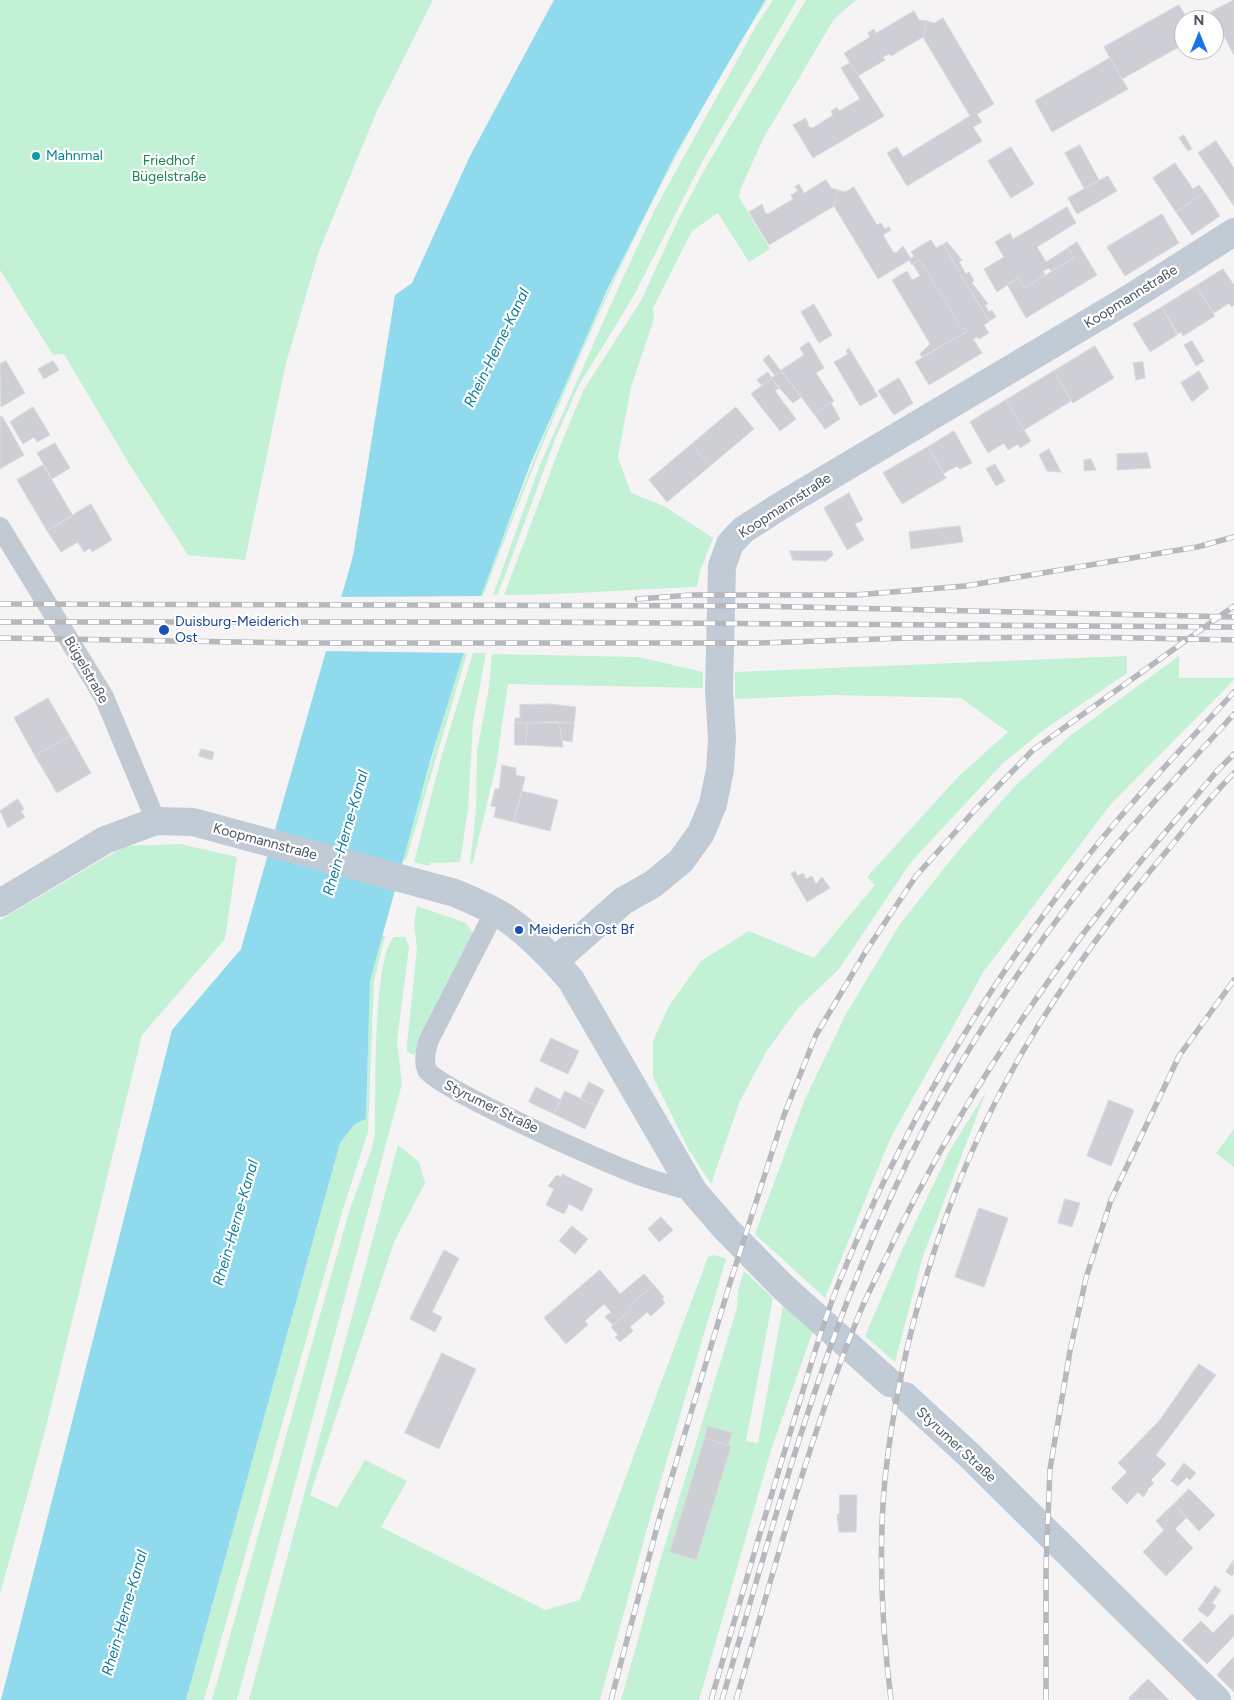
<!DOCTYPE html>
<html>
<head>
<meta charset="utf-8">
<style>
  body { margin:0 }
  #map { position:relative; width:1234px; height:1700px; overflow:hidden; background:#f5f3f3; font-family:Figtree,sans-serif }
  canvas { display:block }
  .north { position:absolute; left:1174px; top:10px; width:50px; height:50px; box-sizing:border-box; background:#fff; border:1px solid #b7bbc0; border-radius:50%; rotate:0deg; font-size:14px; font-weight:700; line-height:20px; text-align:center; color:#4a5661 }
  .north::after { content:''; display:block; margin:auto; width:18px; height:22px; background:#1a73e8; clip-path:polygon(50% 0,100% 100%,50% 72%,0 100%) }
</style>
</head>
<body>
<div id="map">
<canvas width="1234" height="1700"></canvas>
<div class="north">N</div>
</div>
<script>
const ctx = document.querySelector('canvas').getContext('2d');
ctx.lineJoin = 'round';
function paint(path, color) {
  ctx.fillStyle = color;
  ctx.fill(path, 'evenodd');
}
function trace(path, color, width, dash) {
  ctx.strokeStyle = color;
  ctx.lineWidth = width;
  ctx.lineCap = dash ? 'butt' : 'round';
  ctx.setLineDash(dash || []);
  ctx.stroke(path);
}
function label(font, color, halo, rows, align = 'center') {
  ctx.font = font + ' Figtree,sans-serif';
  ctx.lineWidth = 4.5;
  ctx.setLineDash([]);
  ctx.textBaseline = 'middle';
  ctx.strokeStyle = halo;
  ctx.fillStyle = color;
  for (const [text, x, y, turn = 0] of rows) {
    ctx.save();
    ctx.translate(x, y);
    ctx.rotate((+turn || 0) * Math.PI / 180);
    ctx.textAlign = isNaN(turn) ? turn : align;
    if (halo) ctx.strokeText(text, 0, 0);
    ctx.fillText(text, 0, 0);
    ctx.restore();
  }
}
const green = new Path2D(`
  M 0,0 L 433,0 L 377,111 L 319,251 L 286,363 L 245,560 L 188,555 L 128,462 L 64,354 L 53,355 L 0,270 Z
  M 765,0 L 767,0 C 648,186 561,390 483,596 L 481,596 C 558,389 647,188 765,0 Z
  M 773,0 L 797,0 L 702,162 L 633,297 L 579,385 L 556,437 L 506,573 L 497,595 L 493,595 L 539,467 L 616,293 L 655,209 L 756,26 Z
  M 806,0 L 856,0 L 834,19 L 764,137 L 740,190 L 739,197 L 770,249 L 749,262 L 718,213 L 692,231 L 653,308 L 654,319 L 631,387 L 618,457 L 631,493 L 664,506 L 713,538 L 700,571 L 697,587 C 632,589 569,595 504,595 L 563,439 L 584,389 L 641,301 L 679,218 L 707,165 Z
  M 462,653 L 467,653 L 406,860 L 403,859 Z
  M 473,653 L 486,653 L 473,723 L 468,809 L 460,862 L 430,863 L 429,866 L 414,862 L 441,758 Z
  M 492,654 L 638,657 L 703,672 L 703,688 L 508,684 L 496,766 L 473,862 L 470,865 L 476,810 L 477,751 L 489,687 Z
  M 1127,656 L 1127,673 L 1045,729 L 1003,763 L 911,862 L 839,969 L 798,1008 L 766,1052 L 740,1101 L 711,1184 L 689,1150 L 653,1077 L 653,1041 L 669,1006 L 701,961 L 749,931 L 814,958 L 875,885 L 867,877 L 958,777 L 1008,732 L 961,698 L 832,695 L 735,699 L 735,672 Z
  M 1179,656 L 1179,678 L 1234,678 L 1234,680 L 1111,804 L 984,971 L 891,1137 L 825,1298 L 755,1234 L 805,1099 L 846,1014 L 900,924 L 957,852 L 1015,786 L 1071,735 Z
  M 180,844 L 237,857 L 225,939 L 142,1035 L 46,1427 L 0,1594 L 0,920 L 125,846 Z
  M 417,906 L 466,923 L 473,933 L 416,1052 L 413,1055 L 407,1052 L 407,1044 L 417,949 L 414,924 Z
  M 382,936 L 385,936 L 374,981 L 368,1132 L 343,1209 L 204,1700 L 186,1700 L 340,1143 L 355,1124 L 366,1119 L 370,981 Z
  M 394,937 L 405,937 L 409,947 L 397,1041 L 402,1084 L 237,1700 L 212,1700 L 349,1212 L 372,1148 L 375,1133 C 376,1097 372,959 394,937 Z
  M 986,1092 L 923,1256 L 895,1362 L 865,1336 L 902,1250 L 950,1150 Z
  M 1234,1129 L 1234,1167 L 1216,1153 Z
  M 398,1145 L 419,1162 L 425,1183 L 394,1242 L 310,1495 L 337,1508 L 365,1460 L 407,1481 L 381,1527 L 545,1610 L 580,1600 L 708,1257 L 715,1255 L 726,1259 L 651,1514 L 600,1700 L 249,1700 Z
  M 744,1271 L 773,1298 L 746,1441 L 758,1443 L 783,1306 L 813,1331 L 771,1450 L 699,1700 L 621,1700 L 657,1571 L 737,1308 L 738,1290 Z`);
const water = new Path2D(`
  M 554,0 L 765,0 L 676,153 L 607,290 L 530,465 L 481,596 L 432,755 L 370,981 L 366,1119 L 355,1124 L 340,1143 L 186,1700 L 1,1700 L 172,1030 L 241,949 L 353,556 L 395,295 L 412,283 L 470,156 Z`);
const pier = new Path2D(`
  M 483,596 L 465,653 L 323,651 L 339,597 Z`);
const building = new Path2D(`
  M 1234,0 L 1234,55 L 1211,12 Z
  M 1179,5 L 1188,20 L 1184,20 L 1184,44 L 1122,79 L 1104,47 Z
  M 914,11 L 919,20 L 927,21 L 923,37 L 891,56 L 889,54 L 883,57 L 885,60 L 858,76 L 844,53 L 870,37 L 868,33 L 874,29 L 876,33 Z
  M 943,18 L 994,104 L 977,114 L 982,122 L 973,127 L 982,141 L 907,186 L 887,153 L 897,147 L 903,157 L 970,116 L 923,37 L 927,21 L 934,23 Z
  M 1110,58 L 1128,89 L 1052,132 L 1035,101 Z
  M 850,63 L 884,116 L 813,158 L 793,125 L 806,118 L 809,127 L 813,128 L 833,115 L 831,111 L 837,107 L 839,111 L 860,99 L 841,68 Z
  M 1184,135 L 1192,149 L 1188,151 L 1179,138 Z
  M 1216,141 L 1234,168 L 1234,206 L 1198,153 Z
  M 1080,145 L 1099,180 L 1084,188 L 1065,153 Z
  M 1011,147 L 1034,184 L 1011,198 L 988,161 Z
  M 1175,163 L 1193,189 L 1199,185 L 1205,193 L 1176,212 L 1153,178 Z
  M 1108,176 L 1117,191 L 1077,214 L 1068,198 Z
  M 826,180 L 831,188 L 838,190 L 834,206 L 769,245 L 749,212 L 762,204 L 765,213 L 768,214 L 793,199 L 791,195 L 798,191 L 795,187 L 799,184 L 804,193 Z
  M 854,187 L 877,225 L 881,223 L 885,229 L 889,227 L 891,230 L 883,235 L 893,252 L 896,253 L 903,246 L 911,259 L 878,279 L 834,206 L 838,190 L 845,192 Z
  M 1205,193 L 1220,216 L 1192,235 L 1176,212 Z
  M 1067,207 L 1076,223 L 1037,247 L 1046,262 L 1068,248 L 1074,258 L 1051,271 L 1049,268 L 1043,271 L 1045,275 L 1026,287 L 1023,286 L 1019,277 L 997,292 L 984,269 L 1004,257 L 995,242 L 1010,233 L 1013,239 Z
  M 1162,214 L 1179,243 L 1125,276 L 1107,247 Z
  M 931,240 L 936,248 L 943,244 L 950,256 L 989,322 L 984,325 L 989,333 L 979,339 L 978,337 L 973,339 L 982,353 L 929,385 L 915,362 L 967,331 L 965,328 L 962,329 L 920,260 L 912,265 L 909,260 L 914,256 L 911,252 Z
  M 947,242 L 962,260 L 959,262 L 966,274 L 969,272 L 974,281 L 972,283 L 988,304 L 985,305 L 989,312 L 992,310 L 996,317 L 989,321 L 943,245 Z
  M 1077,242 L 1097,275 L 1026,318 L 1007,284 L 1019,277 L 1023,286 L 1026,287 L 1074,258 L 1068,248 Z
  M 920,260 L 962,329 L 965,328 L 967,331 L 922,357 L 920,354 L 930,344 L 892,280 L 907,271 L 912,280 L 920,276 L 913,264 Z
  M 1223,269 L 1234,285 L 1234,305 L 1232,307 L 1229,303 L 1214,313 L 1196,286 Z
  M 1196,286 L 1215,316 L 1183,336 L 1181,332 L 1178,334 L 1162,307 Z
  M 814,304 L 832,335 L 819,343 L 801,312 Z
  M 1162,307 L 1177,335 L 1150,352 L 1133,324 Z
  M 1192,341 L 1204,361 L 1196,366 L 1184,345 Z
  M 809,342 L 824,368 L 816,373 L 834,401 L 814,414 L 781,370 L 804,355 L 800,348 Z
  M 1095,346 L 1114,378 L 1073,403 L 1054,371 Z
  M 849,348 L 878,396 L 860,406 L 834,362 L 848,354 L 846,351 Z
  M 769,355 L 781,371 L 775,376 L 763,360 Z
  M 6,361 L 25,393 L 1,407 L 0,364 Z
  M 53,361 L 59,370 L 44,379 L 38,369 Z
  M 1143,362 L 1145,378 L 1136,380 L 1133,363 Z
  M 781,371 L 801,397 L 793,403 L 771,379 Z
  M 1054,371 L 1071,401 L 1024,430 L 1006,400 Z
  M 1199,371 L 1209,388 L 1192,402 L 1181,383 Z
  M 768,372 L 772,378 L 762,386 L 757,380 Z
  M 899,378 L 913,403 L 894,415 L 878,391 Z
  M 771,379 L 780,387 L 775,391 L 796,419 L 780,431 L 751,394 Z
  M 1006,400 L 1031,441 L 1020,448 L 1018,444 L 1008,450 L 1004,443 L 988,453 L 970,422 Z
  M 831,403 L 840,419 L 825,429 L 814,414 Z
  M 33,407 L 50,435 L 37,442 L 34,437 L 23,444 L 10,422 Z
  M 736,407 L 754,429 L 710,466 L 692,444 Z
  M 2,416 L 24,455 L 0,469 L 0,417 Z
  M 954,431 L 972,463 L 960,469 L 957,466 L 944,473 L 928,447 Z
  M 55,443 L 70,468 L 52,479 L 37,453 Z
  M 692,444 L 710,466 L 667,502 L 649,480 Z
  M 928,447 L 946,478 L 902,504 L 883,473 Z
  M 1049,449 L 1061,472 L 1047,471 L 1039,455 Z
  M 1147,453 L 1151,468 L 1117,470 L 1117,454 Z
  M 1091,459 L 1096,470 L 1084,471 L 1084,460 Z
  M 995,464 L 1005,481 L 996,486 L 986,469 Z
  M 43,465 L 73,516 L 47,531 L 17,480 Z
  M 849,493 L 863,520 L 855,524 L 864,540 L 847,550 L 824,508 Z
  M 91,504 L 112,540 L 92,552 L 90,548 L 84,552 L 78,542 L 61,552 L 47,531 Z
  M 960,526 L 963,542 L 911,549 L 909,532 Z
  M 790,551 L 832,551 L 833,555 L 826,561 L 793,560 Z
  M 48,698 L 70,736 L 35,756 L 14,718 Z
  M 549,704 L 576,707 L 574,723 L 515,723 L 515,718 L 520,718 L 520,705 Z
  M 559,722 L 574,723 L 572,742 L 562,740 Z
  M 559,722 L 563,747 L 526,745 L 527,723 Z
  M 515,723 L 527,723 L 526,745 L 515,745 Z
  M 70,736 L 91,773 L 57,793 L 35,756 Z
  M 201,749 L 214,752 L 212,760 L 199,756 Z
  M 502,765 L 516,768 L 516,775 L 525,777 L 514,822 L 494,817 L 496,807 L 491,806 L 495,789 L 499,789 Z
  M 522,791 L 558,800 L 550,831 L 514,822 Z
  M 18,799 L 24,809 L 21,811 L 25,817 L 8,828 L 0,811 Z
  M 795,871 L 798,876 L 803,873 L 806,879 L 812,876 L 816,884 L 822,877 L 830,888 L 807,902 L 791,874 Z
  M 551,1038 L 579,1051 L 568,1074 L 540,1061 Z
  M 589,1082 L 604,1090 L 596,1106 L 581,1098 Z
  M 536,1087 L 561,1100 L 554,1114 L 529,1102 Z
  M 565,1091 L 596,1106 L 585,1129 L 554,1114 Z
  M 1109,1100 L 1134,1110 L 1111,1166 L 1087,1156 Z
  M 562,1174 L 593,1189 L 582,1211 L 569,1204 L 564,1214 L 546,1205 L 554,1189 L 548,1186 L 557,1175 L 561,1177 Z
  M 1065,1199 L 1080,1203 L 1072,1227 L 1058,1223 Z
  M 979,1208 L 1008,1218 L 984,1287 L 955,1277 Z
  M 661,1217 L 673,1230 L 659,1242 L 648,1229 Z
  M 572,1226 L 588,1239 L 575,1254 L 559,1241 Z
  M 444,1250 L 459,1258 L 432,1312 L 442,1317 L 435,1332 L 410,1319 Z
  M 600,1270 L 620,1294 L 644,1274 L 654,1285 L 630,1305 L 633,1308 L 613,1325 L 605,1317 L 611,1312 L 604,1304 L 585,1321 L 588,1325 L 566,1344 L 544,1318 Z
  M 654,1285 L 664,1297 L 662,1299 L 665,1303 L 651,1316 L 647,1312 L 630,1327 L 633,1331 L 620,1342 L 615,1337 L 618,1335 L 611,1327 L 633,1308 L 630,1305 Z
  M 442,1353 L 476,1369 L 439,1449 L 405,1433 Z
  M 1199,1364 L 1216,1375 L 1156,1455 L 1166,1464 L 1151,1480 L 1154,1483 L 1147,1490 L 1148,1491 L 1143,1497 L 1138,1492 L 1127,1504 L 1111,1488 L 1127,1472 L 1118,1463 L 1159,1421 Z
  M 708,1426 L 732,1433 L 728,1445 L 705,1438 Z
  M 705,1438 L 731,1446 L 696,1560 L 670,1552 Z
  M 1184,1463 L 1196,1473 L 1190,1480 L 1187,1477 L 1178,1486 L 1171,1481 Z
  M 1189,1489 L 1215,1515 L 1199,1531 L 1174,1504 Z
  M 840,1495 L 857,1495 L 856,1532 L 839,1532 L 837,1515 L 839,1513 Z
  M 1174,1504 L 1187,1517 L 1175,1529 L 1193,1548 L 1166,1576 L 1143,1552 L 1164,1530 L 1156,1521 Z
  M 1233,1561 L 1234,1573 L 1232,1576 L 1226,1572 Z
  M 1215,1586 L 1221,1590 L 1212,1603 L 1216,1606 L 1208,1617 L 1198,1610 Z
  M 1232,1614 L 1234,1616 L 1234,1636 L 1207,1664 L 1182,1640 L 1201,1621 L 1213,1633 Z
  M 1234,1657 L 1234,1692 L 1217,1675 Z
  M 1148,1679 L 1169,1700 L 1130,1700 L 1129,1698 Z`);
const street = new Path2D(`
  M 0,527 L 104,697 L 156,821
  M 495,911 L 429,1040 C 426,1049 423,1061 427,1070 C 436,1088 610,1165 639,1175 C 657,1182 675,1186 694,1192`);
const secondary = new Path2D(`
  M 0,903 L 105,840 L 156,821 L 193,822 L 455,893 C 473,901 494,909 510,921 C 532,937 553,959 571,980 L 694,1192 L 726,1229 L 783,1287 L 890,1383
  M 555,961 L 623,901 L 653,884 L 681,861 L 701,833 L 713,804 L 720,770 L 722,738 L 719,690 L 722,566 L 730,544 L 743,530 L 782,505 L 1130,298 L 1234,232
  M 905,1396 L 968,1454 L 1217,1700`);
const rail = new Path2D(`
  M 637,599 L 692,595 L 855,595 L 965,586 L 1197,547 L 1234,537
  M 0,604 L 757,606 L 1234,617
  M 0,622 L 521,622 L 1234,627
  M 0,638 L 296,643 L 760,643 L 907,638 L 1091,637 L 1234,640
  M 611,1700 L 660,1516 L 730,1283 L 784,1115 L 816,1035 L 866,951 L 916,876 L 975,810 L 1033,750 L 1234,606
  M 711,1700 C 739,1606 766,1511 795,1417 C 809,1371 822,1324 840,1280 C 900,1133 981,995 1077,870 C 1125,807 1181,750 1234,692
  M 722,1700 C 785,1484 843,1260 959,1066 C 1002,994 1050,926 1102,862 C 1144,811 1190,763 1234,714
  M 736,1700 C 775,1567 810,1433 863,1305 C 873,1283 885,1261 895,1238 C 955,1114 1031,998 1118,889 C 1150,849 1184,811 1217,771 L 1234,754
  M 891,1700 C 882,1628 878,1552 885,1479 C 899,1345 943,1197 1008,1078 C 1050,1000 1103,927 1160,859 C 1185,830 1207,800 1234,773
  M 1046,1700 L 1046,1567 L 1050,1469 L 1070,1351 L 1086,1278 L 1111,1200 L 1179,1056 L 1234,980`);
const markers = [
  [36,156,5,"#0f9aa8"],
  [164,630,6,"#1a4fb4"],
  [519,930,5,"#1a4fb4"]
];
const cultureNames = [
  ["Mahnmal",46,156]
];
const parkNames = [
  ["Friedhof",169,161],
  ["Bügelstraße",169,177]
];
const streetNames = [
  ["Koopmannstraße",1131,297,-32],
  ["Koopmannstraße",785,506,-33],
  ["Bügelstraße",86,670,60],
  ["Koopmannstraße",265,842,15],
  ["Styrumer Straße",491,1107,26],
  ["Styrumer Straße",956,1445,43]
];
const transitNames = [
  ["Duisburg-Meiderich",175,622],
  ["Ost",175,638],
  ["Meiderich Ost Bf",529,930]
];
const waterNames = [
  ["Rhein-Herne-Kanal",497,348,-64],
  ["Rhein-Herne-Kanal",346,833,-74],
  ["Rhein-Herne-Kanal",236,1223,-74],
  ["Rhein-Herne-Kanal",125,1613,-74]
];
paint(green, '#c3f1d5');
paint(water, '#90daee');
paint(pier, '#f5f3f3');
paint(building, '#cdcfd5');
trace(building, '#d7d9de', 1);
trace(street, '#c1cad2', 20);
trace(secondary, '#c1cbd6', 28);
trace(rail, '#b5b8bd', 5.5);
trace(rail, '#fff', 4, [11]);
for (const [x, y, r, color] of markers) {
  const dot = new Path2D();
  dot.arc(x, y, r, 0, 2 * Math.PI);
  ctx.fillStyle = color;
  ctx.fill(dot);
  trace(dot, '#fff', 2);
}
label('14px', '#0d838f', '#fff', cultureNames, 'left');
label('14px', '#17864f', '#fff', parkNames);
label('14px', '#4a5661', '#fff', streetNames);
label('14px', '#164399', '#fff', transitNames, 'left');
label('italic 15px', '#0c7c9b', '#fff', waterNames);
</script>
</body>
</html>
